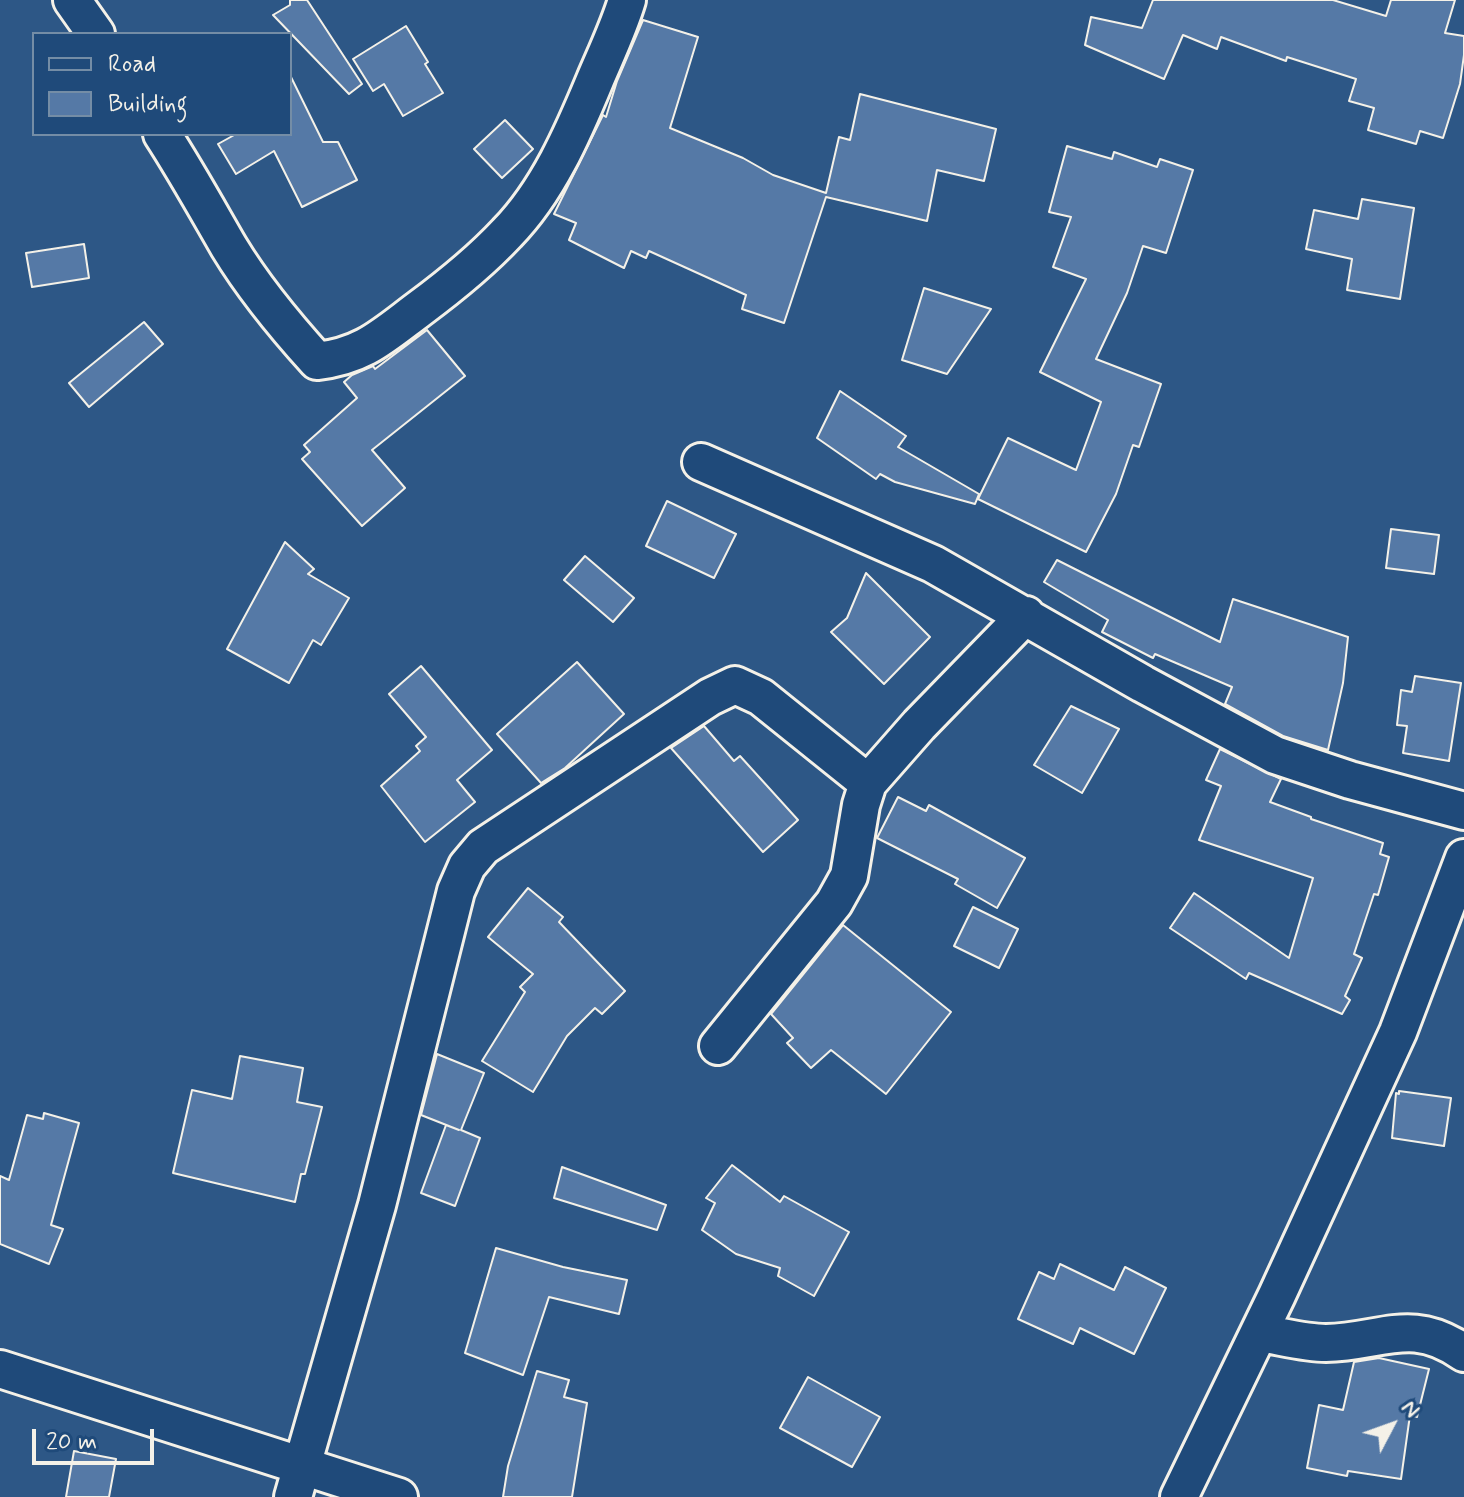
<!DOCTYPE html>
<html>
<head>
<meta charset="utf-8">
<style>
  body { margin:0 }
  #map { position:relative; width:1464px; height:1497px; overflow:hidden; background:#2d5786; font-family:Mynerve,sans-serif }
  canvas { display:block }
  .legend { position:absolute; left:32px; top:32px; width:260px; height:104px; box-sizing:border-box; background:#1f4a7a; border:2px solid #748da6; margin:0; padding:10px 14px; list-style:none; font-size:24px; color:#f4f1e8 }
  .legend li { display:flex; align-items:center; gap:16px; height:40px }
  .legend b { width:40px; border:2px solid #748da6 }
  .north { position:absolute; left:1352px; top:1385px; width:80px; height:80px; -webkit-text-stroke:6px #1f4a7a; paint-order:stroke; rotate:49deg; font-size:22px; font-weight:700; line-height:32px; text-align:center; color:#f4f1e8 }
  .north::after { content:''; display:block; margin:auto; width:28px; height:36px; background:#f4f1e8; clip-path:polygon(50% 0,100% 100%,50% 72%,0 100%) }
  .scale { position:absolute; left:32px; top:1429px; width:122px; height:36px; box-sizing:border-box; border:4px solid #f4f1e8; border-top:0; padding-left:10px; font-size:24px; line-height:28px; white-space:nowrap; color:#f4f1e8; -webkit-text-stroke:6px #1f4a7a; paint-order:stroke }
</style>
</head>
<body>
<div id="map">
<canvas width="1464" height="1497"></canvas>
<ul class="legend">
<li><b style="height:10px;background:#1f4a7a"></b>Road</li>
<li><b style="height:22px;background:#5579a6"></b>Building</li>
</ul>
<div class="north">N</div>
<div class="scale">20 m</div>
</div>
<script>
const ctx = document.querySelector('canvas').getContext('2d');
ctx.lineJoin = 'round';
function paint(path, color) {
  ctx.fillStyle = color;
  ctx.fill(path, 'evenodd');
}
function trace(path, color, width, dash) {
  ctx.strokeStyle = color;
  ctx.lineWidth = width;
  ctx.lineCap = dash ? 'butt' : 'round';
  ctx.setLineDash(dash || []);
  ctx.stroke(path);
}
const building = new Path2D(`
  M 290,0 L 307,0 L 362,84 L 349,94 L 273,15 L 290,5 Z
  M 1153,0 L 1333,0 L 1386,16 L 1391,0 L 1455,0 L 1445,33 L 1464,36 L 1464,55 L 1460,84 L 1443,138 L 1420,131 L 1416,144 L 1368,130 L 1374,108 L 1349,101 L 1356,79 L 1287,57 L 1286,61 L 1221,37 L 1217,49 L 1183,35 L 1164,79 L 1085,45 L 1091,17 L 1142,28 Z
  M 643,20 L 698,37 L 670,128 L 743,158 L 773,175 L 826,193 L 839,137 L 850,140 L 860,94 L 996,129 L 984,181 L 937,170 L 927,221 L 826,197 L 784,323 L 742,309 L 746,295 L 649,251 L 646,258 L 631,251 L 624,268 L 569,240 L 576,223 L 554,214 L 603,115 L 606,117 L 617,81 Z
  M 406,26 L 428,62 L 425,64 L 443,93 L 403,116 L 384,84 L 373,91 L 353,59 Z
  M 290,75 L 323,142 L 338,142 L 357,180 L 302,207 L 274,151 L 236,174 L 218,144 L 236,134 L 290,134 Z
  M 505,120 L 533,149 L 502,178 L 474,149 Z
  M 1067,146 L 1112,159 L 1114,152 L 1157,167 L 1160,159 L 1193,170 L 1166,253 L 1143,246 L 1127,293 L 1096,359 L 1161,384 L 1139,447 L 1133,445 L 1116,494 L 1086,552 L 978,499 L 1008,438 L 1076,470 L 1101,402 L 1040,372 L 1086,279 L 1053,267 L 1071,217 L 1049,212 Z
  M 1362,199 L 1414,208 L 1400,299 L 1347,290 L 1352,259 L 1306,249 L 1314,210 L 1358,219 Z
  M 84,244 L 89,278 L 32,287 L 26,253 Z
  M 924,288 L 991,309 L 947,374 L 902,360 Z
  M 144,322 L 163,344 L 89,407 L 69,383 Z
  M 427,330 L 465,376 L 372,450 L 405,488 L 362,526 L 302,459 L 310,452 L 304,445 L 357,398 L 344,382 L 352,375 L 373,366 L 375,369 Z
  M 840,391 L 906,436 L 898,447 L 979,494 L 975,504 L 895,482 L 880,474 L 876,479 L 817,438 Z
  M 667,501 L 736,534 L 714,578 L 646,546 Z
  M 1391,529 L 1439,535 L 1434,574 L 1386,568 Z
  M 285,542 L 314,569 L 308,574 L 349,598 L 321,645 L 313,640 L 289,683 L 227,649 Z
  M 585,556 L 634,598 L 613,622 L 564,580 Z
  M 1057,560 L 1220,642 L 1233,599 L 1348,637 L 1343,683 L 1328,750 L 1283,736 L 1225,704 L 1232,687 L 1155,654 L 1153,658 L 1102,632 L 1108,620 L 1044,582 Z
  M 866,573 L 930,637 L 884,684 L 831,632 L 847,618 Z
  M 577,662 L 624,714 L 565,768 L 541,783 L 497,734 Z
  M 421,666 L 492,750 L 457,780 L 475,802 L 425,842 L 381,786 L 420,751 L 416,746 L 426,737 L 389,694 Z
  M 1415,676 L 1461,683 L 1449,761 L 1403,753 L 1407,726 L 1397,725 L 1401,690 L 1412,692 Z
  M 1071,706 L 1119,729 L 1082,793 L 1034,765 Z
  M 704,726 L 734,761 L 740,756 L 798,820 L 763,852 L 671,748 Z
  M 1220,749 L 1281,779 L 1270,802 L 1311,817 L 1311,819 L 1383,843 L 1380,854 L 1389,857 L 1378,895 L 1374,894 L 1354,954 L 1362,958 L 1345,996 L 1350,1000 L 1342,1014 L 1249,973 L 1246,979 L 1170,928 L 1194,893 L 1289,958 L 1313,878 L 1199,840 L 1221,786 L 1206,780 Z
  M 898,797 L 926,811 L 929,805 L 1025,858 L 997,908 L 955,884 L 958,879 L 877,838 Z
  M 528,888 L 563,917 L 559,922 L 625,991 L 602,1014 L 595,1008 L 567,1036 L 533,1092 L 482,1061 L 525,992 L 520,987 L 533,974 L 488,937 Z
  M 973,907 L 1018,929 L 999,968 L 954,946 Z
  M 843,925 L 951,1012 L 886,1094 L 831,1050 L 811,1068 L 787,1043 L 793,1038 L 771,1014 Z
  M 437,1054 L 484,1073 L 461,1130 L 480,1138 L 455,1206 L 421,1193 L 446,1125 L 459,1130 L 421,1115 Z
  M 240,1056 L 303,1068 L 297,1102 L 322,1107 L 305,1174 L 301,1174 L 295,1202 L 173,1173 L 192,1090 L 232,1099 Z
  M 1399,1091 L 1451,1098 L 1444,1146 L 1392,1138 L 1396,1093 L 1399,1094 Z
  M 44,1113 L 79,1123 L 51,1225 L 63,1229 L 49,1264 L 0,1244 L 0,1176 L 9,1180 L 27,1115 L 43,1119 Z
  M 732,1165 L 780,1202 L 784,1196 L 849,1232 L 814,1296 L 778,1276 L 780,1268 L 736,1254 L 702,1230 L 715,1203 L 706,1198 Z
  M 562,1167 L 666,1205 L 657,1230 L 554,1198 Z
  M 496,1248 L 563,1267 L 627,1280 L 619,1314 L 549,1297 L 523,1375 L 465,1353 Z
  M 1060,1264 L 1114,1290 L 1125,1267 L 1166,1288 L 1134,1354 L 1080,1328 L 1073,1344 L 1018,1319 L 1039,1272 L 1054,1279 Z
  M 1379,1358 L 1429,1369 L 1417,1417 L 1410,1415 L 1401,1479 L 1348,1471 L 1347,1476 L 1307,1468 L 1319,1405 L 1343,1410 L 1354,1362 Z
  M 537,1371 L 569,1380 L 564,1397 L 587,1403 L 572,1497 L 503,1497 L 508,1466 Z
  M 808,1377 L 880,1417 L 852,1467 L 780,1428 Z
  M 74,1451 L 116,1459 L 109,1497 L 66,1497 Z`);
const street = new Path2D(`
  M 72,0 L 96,34
  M 162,134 C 186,171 207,209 229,247 C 252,285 288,329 317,361 C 363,356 383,336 419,309 C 450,286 480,262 507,233 C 548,191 573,133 595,80 C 606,54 619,27 627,0
  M 701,462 L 933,564 L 1143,684 L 1275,755 L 1350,780 L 1464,811
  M 718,1046 L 834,903 L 849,876 L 861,805 L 868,783 L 919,725 L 1026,615
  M 1259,1333 C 1280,1336 1304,1343 1326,1343 C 1382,1342 1412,1316 1464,1353
  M 0,1369 L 399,1497
  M 293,1497 L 377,1205 L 456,891 L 467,866 L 483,847 L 710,697 L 735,685 L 761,697 L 868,783
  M 1179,1497 L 1277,1295 L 1398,1032 L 1464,858`);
paint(building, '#5579a6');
trace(building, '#f4f1e8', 2);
trace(street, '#f4f1e8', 42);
trace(street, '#1f4a7a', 36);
</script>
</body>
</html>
